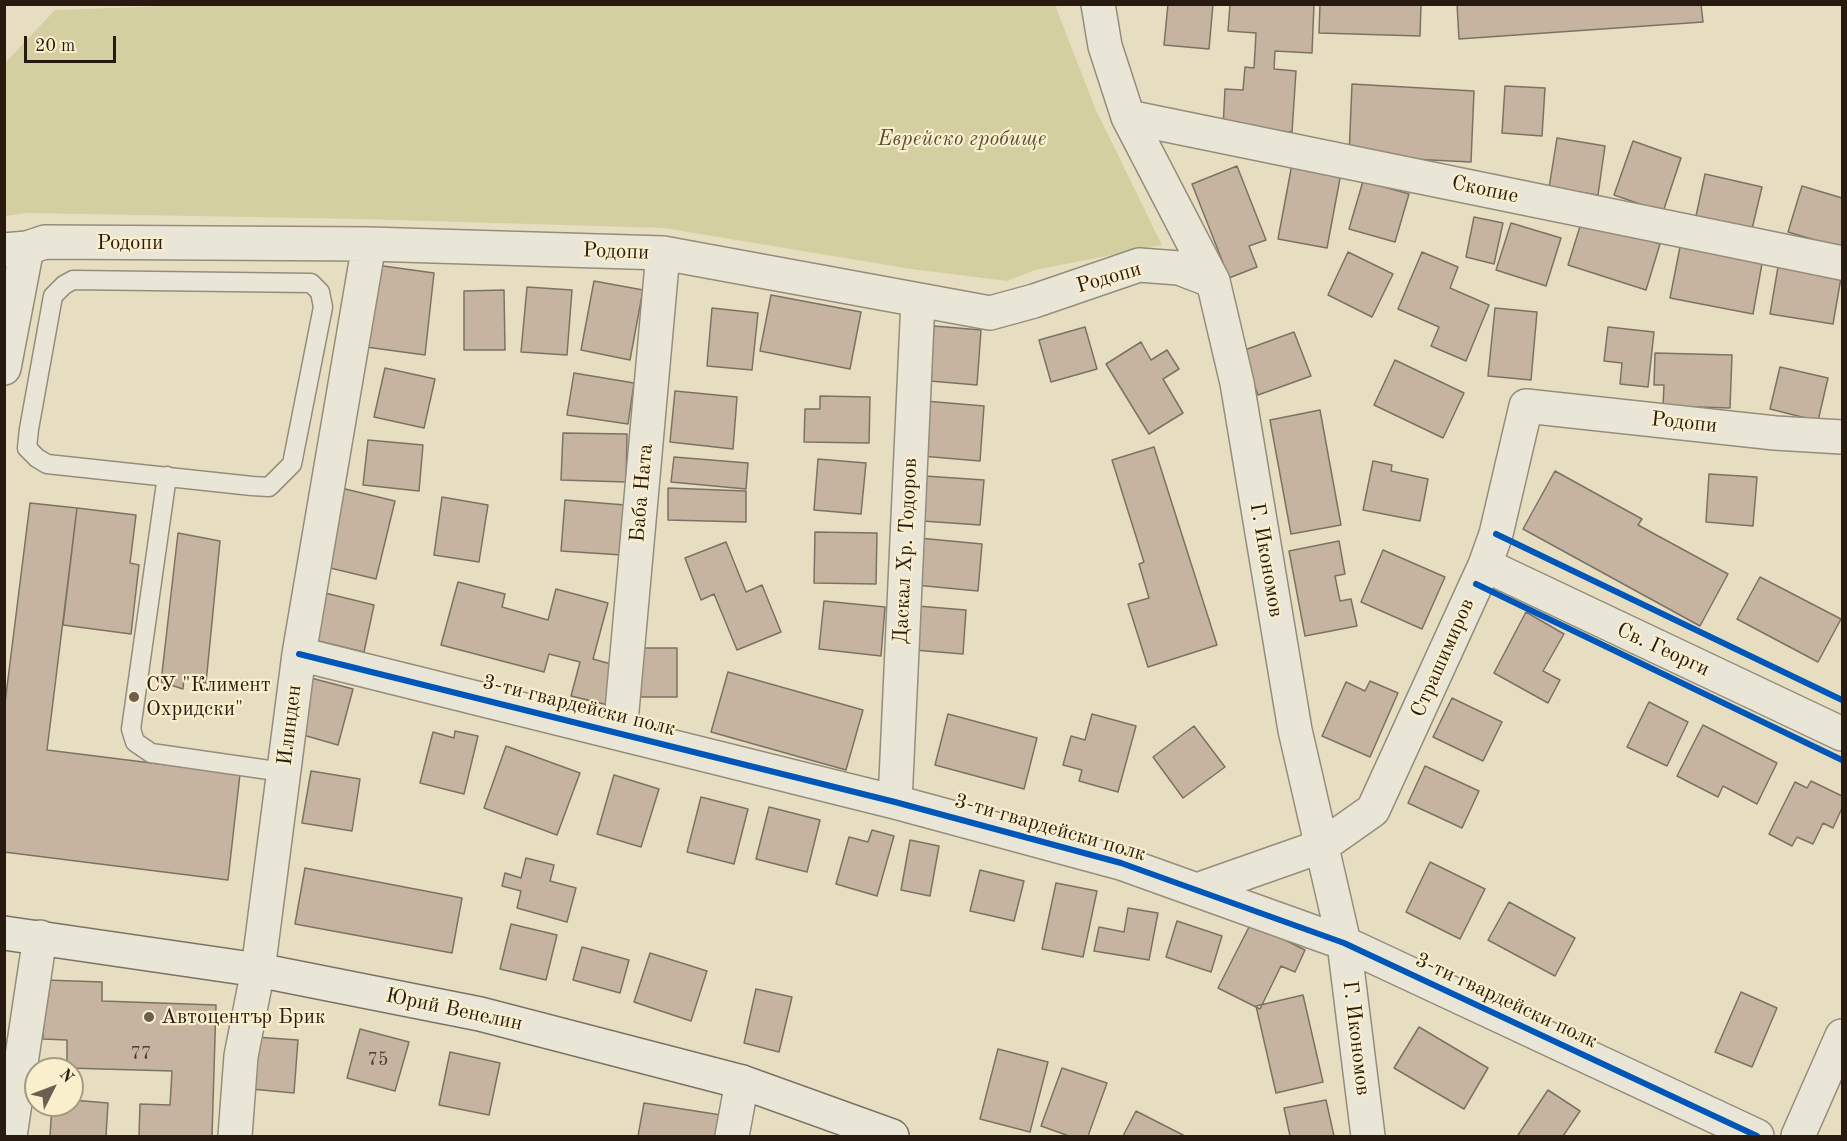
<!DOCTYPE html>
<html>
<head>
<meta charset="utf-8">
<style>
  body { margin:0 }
  #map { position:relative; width:1847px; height:1141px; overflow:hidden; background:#e7dec1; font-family:"Old Standard TT",serif }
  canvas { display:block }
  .frame { position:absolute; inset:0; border:6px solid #291a11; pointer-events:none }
  .north { position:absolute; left:24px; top:1057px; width:60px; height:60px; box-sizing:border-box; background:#f9efcd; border:2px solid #a69a82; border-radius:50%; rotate:48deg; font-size:16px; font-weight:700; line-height:24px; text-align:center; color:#291a11 }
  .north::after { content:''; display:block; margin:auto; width:21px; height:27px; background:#6c5f4f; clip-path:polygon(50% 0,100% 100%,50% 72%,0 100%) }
  .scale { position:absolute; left:24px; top:36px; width:92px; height:27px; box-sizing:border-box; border:3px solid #291a11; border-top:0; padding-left:8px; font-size:18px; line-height:21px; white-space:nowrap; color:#291a11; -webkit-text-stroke:4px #f9efcd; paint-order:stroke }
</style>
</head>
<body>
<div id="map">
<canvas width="1847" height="1141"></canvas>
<div class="frame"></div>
<div class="north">N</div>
<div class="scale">20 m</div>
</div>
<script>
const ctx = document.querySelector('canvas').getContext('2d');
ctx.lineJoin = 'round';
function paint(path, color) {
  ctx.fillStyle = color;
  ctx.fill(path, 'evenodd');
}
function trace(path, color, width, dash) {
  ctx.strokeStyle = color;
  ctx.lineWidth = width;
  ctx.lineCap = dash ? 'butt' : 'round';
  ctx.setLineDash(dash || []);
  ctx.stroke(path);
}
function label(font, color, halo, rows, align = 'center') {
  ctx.font = font + ' "Old Standard TT",serif';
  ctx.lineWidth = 4.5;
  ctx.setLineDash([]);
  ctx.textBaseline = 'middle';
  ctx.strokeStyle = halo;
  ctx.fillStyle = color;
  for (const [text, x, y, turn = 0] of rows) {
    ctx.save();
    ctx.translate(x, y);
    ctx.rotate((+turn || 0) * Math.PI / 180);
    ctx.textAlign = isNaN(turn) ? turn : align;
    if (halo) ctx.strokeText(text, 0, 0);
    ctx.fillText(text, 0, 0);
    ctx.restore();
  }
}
const green = new Path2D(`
  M 220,4 L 1055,5 L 1095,108 L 1162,245 L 1035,270 L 1007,281 L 911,269 L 664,228 L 361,219 L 27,213 L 5,216 L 4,64 L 55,10 Z`);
const building = new Path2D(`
  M 1168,4 L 1213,4 L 1209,49 L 1164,45 Z
  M 1230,4 L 1314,4 L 1312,53 L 1275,51 L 1274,69 L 1296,71 L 1292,132 L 1223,128 L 1225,89 L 1243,90 L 1245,67 L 1254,68 L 1256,33 L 1228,31 Z
  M 1320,4 L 1421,4 L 1420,36 L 1319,33 Z
  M 1457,4 L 1701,4 L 1703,22 L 1459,39 Z
  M 1352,84 L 1474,91 L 1471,162 L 1349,156 Z
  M 1505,86 L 1545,88 L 1542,136 L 1502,133 Z
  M 1557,138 L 1605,146 L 1598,195 L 1549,188 Z
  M 1633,141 L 1681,158 L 1663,212 L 1614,195 Z
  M 1292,164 L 1341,173 L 1327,248 L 1278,239 Z
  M 1237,166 L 1266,240 L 1249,246 L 1257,267 L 1229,278 L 1192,184 Z
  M 1705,174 L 1762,187 L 1752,229 L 1696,216 Z
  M 1363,181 L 1409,194 L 1395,242 L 1349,229 Z
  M 1802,186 L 1842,198 L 1842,248 L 1788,232 Z
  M 1474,217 L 1503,223 L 1494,264 L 1466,257 Z
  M 1582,220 L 1660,244 L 1646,290 L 1568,265 Z
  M 1511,223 L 1561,238 L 1546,286 L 1496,270 Z
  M 1681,242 L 1763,258 L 1753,314 L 1670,298 Z
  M 1348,252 L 1393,274 L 1372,317 L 1328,295 Z
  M 1422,252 L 1458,267 L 1450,288 L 1489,305 L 1466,361 L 1431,346 L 1439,327 L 1398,309 Z
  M 1779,261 L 1842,272 L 1833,324 L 1770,314 Z
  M 376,265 L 434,273 L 425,355 L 366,347 Z
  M 594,281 L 643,290 L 630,360 L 581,350 Z
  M 527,287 L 572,290 L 567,355 L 521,352 Z
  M 504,290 L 505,350 L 464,350 L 464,291 Z
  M 771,295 L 861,312 L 850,369 L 760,351 Z
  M 712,308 L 758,313 L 752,370 L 707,366 Z
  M 1495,308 L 1537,312 L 1531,380 L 1488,376 Z
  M 934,326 L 981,330 L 977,385 L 930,381 Z
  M 1085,327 L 1097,369 L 1051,382 L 1039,340 Z
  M 1608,327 L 1654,332 L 1648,387 L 1620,384 L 1622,363 L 1604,361 Z
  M 1294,332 L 1311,376 L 1258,395 L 1242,351 Z
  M 1141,342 L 1151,360 L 1167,350 L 1179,369 L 1163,379 L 1183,413 L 1149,434 L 1106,364 Z
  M 1655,353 L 1732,355 L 1730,408 L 1663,406 L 1664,385 L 1654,385 Z
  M 1395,360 L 1464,393 L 1443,438 L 1374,405 Z
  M 1780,367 L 1828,378 L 1818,421 L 1770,409 Z
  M 385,368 L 435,379 L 424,428 L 374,417 Z
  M 574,373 L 634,383 L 628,424 L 567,415 Z
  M 675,391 L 737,397 L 733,449 L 670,442 Z
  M 820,396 L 870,397 L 869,443 L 804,442 L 805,409 L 820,409 Z
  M 925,401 L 984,406 L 980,461 L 921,456 Z
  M 1320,410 L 1341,525 L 1291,534 L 1270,420 Z
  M 563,433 L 627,434 L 626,482 L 561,480 Z
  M 368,440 L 423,445 L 419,491 L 363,485 Z
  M 1154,447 L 1217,645 L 1148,667 L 1128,604 L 1149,598 L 1139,564 L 1144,562 L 1112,460 Z
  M 674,457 L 748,463 L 746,489 L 671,482 Z
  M 818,459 L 866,463 L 861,514 L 814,510 Z
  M 1373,461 L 1392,465 L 1391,471 L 1428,479 L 1420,521 L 1363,510 Z
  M 1555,471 L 1642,519 L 1638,525 L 1728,574 L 1700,626 L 1523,529 Z
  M 1709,474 L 1757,477 L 1753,526 L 1706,522 Z
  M 925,476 L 984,480 L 980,525 L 922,521 Z
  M 341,488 L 395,501 L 376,579 L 322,566 Z
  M 668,488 L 746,491 L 746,522 L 668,520 Z
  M 442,497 L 488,505 L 479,562 L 434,555 Z
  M 565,500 L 625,505 L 622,555 L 561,551 Z
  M 30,503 L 77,508 L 47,750 L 240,774 L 228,880 L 4,852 L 4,711 Z
  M 77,508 L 136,515 L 130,563 L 139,565 L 131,634 L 63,625 Z
  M 815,532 L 877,533 L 876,584 L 814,583 Z
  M 178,533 L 220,541 L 206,683 L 184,676 L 183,689 L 161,682 Z
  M 919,538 L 982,544 L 978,591 L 915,585 Z
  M 1339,541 L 1345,574 L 1335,576 L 1340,601 L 1351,599 L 1357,626 L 1305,636 L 1289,551 Z
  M 726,542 L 746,592 L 762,585 L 781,632 L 737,650 L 714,594 L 701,600 L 685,558 Z
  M 1383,550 L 1445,577 L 1422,629 L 1361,602 Z
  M 1760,577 L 1841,619 L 1818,662 L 1737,619 Z
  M 458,582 L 505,594 L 502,607 L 548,620 L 556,589 L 608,603 L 593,659 L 618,666 L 608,705 L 571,696 L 580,662 L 549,654 L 544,672 L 441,645 Z
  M 321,592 L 374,605 L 364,652 L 310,639 Z
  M 824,601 L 885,607 L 881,656 L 819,649 Z
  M 917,606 L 966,610 L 963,654 L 914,650 Z
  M 1526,612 L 1564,634 L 1543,671 L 1560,680 L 1548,703 L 1494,673 Z
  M 636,648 L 677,648 L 677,697 L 636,697 Z
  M 728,672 L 863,710 L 846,770 L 711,732 Z
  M 311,678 L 353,689 L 338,745 L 296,733 Z
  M 1370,681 L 1398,693 L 1370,757 L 1322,736 L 1346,682 L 1365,691 Z
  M 1452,698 L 1502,722 L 1483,761 L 1433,737 Z
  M 1649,702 L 1688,722 L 1667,766 L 1627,747 Z
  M 948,714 L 1037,738 L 1024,789 L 935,765 Z
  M 1092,714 L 1136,726 L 1118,792 L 1079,781 L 1082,770 L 1063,765 L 1071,736 L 1085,740 Z
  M 1703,725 L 1777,763 L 1757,804 L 1723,786 L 1718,797 L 1677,776 Z
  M 1194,726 L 1225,767 L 1183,798 L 1153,757 Z
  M 455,731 L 478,736 L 464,794 L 420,783 L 433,732 L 454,738 Z
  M 506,746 L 580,773 L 557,835 L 484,808 Z
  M 1425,766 L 1479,791 L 1462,828 L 1408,803 Z
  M 311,771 L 360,779 L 352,831 L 302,823 Z
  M 614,775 L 659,789 L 641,847 L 597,834 Z
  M 1811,781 L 1842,796 L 1842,808 L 1833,828 L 1823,823 L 1813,844 L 1797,837 L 1792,846 L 1769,834 L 1795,782 L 1807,788 Z
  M 701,797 L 748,809 L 734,864 L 687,852 Z
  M 769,807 L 820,820 L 807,872 L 756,859 Z
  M 872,830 L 894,836 L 877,896 L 836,884 L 849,837 L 868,842 Z
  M 910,840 L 939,846 L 930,896 L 901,890 Z
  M 526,858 L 554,865 L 550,881 L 576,888 L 567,922 L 517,908 L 521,891 L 502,886 L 505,873 L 521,878 Z
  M 1430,862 L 1485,889 L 1460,939 L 1406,912 Z
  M 305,868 L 462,898 L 452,953 L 295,924 Z
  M 980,870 L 1024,881 L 1014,921 L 970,911 Z
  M 1056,883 L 1097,891 L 1083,957 L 1042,949 Z
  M 1509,902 L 1575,938 L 1555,976 L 1488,940 Z
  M 1128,908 L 1158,913 L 1149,960 L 1094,951 L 1099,927 L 1124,932 Z
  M 1177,921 L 1222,936 L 1211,972 L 1166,957 Z
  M 1251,923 L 1305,950 L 1295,972 L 1281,966 L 1260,1009 L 1218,988 Z
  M 511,924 L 557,935 L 546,980 L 500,969 Z
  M 582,947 L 629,960 L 620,993 L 573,980 Z
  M 650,953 L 707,971 L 691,1021 L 634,1002 Z
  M 45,980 L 102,982 L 102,1001 L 216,1005 L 212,1136 L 139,1136 L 140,1104 L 170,1105 L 172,1071 L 67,1068 L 67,1040 L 43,1039 Z
  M 756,989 L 792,997 L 779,1052 L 744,1043 Z
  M 1741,992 L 1777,1008 L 1752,1067 L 1715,1052 Z
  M 1303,995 L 1323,1082 L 1276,1093 L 1256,1006 Z
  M 1419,1027 L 1488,1068 L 1464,1109 L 1394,1068 Z
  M 360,1029 L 409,1042 L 395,1091 L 347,1078 Z
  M 255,1037 L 298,1040 L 294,1093 L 251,1089 Z
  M 998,1049 L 1048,1062 L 1030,1132 L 980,1119 Z
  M 450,1052 L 500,1063 L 489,1115 L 439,1105 Z
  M 1062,1068 L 1107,1083 L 1088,1136 L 1069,1136 L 1041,1126 Z
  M 1548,1090 L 1580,1111 L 1563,1136 L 1520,1136 L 1518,1135 Z
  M 72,1100 L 108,1103 L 106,1136 L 50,1136 L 52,1105 L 72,1105 Z
  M 1326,1100 L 1334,1136 L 1290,1136 L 1284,1108 Z
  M 644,1103 L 721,1115 L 718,1136 L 638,1136 Z
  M 1136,1111 L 1185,1136 L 1123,1136 Z`);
const lane = new Path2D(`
  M 73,280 L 311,283 L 320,292 L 323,307 L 292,464 L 269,487 L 252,486 L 47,464 L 37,458 L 27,448 L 29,429 L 53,296 L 64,285 Z
  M 167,476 L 131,729 L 135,742 L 151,753 L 283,772`);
const street = new Path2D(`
  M 1098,4 L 1105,46 L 1128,117 L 1213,281 L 1237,383 L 1295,730 L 1344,943 L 1368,1136
  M 1128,117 L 1842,263
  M 4,250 L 27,248 L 45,242 L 369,244 L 663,253 L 990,313 L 1034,301 L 1139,265 L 1179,268 L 1213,281
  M 4,368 L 27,248
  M 1485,565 L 1842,734
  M 299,654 L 895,802 L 1121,863 L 1344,943 L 1757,1136
  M 620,733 L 663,253
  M 895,802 L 918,300
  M 1197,890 L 1322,846 L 1373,810 L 1485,565 L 1496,534 L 1526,406 L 1775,433 L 1842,437
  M 10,1136 L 40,937
  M 235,1136 L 241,1056 L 258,970 L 299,654 L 369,244
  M 732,1136 L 742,1082
  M 1798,1136 L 1842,1036`);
const secondary = new Path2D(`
  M 4,933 L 258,970 L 480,1014 L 742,1082 L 892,1136`);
const cycleway = new Path2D(`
  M 1496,534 L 1842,700
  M 1476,584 L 1842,760
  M 299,654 L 895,802 L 1121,863 L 1344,943 L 1757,1136`);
const markers = [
  [134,697,6,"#6c5f4f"],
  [149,1017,6,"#6c5f4f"]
];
const numberNames = [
  ["77",141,1054],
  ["75",378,1060]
];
const parkNames = [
  ["Еврейско гробище",962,139]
];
const streetNames = [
  ["Скопие",1485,190,12],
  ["Родопи",130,243],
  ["Родопи",616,252,2],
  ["Родопи",1109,278,-16],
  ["Родопи",1684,423,6],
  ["Баба Ната",642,493,-85],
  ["Даскал Хр. Тодоров",906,551,-87],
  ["Г. Икономов",1266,560,80],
  ["Св. Георги",1663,650,25],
  ["Страшимиров",1443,658,-66],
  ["3-ти гвардейски полк",579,706,14],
  ["Илинден",290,725,-83],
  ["3-ти гвардейски полк",1050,828,16],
  ["3-ти гвардейски полк",1506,1001,25],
  ["Юрий Венелин",454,1010,12],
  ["Г. Икономов",1356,1038,83]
];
const poiNames = [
  ["СУ \"Климент",146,685],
  ["Охридски\"",146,709],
  ["Автоцентър Брик",161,1017]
];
paint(green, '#d4cfa1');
paint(building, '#c6b4a0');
trace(building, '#7a7365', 1.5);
trace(lane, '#948d7c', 21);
trace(street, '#948d7c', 36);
trace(secondary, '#7a7365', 36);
trace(lane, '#eae6d7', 18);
trace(street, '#eae6d7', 33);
trace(secondary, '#eae6d7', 33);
trace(cycleway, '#0057b8', 6);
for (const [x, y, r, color] of markers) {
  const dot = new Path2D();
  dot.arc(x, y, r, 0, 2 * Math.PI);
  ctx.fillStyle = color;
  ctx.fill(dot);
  trace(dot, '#f9efcd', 2);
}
label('18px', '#504035', null, numberNames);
label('italic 21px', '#584c34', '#f9efcd', parkNames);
label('21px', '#291a11', '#f9efcd', streetNames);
label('21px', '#291a11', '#f9efcd', poiNames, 'left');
</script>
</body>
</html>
